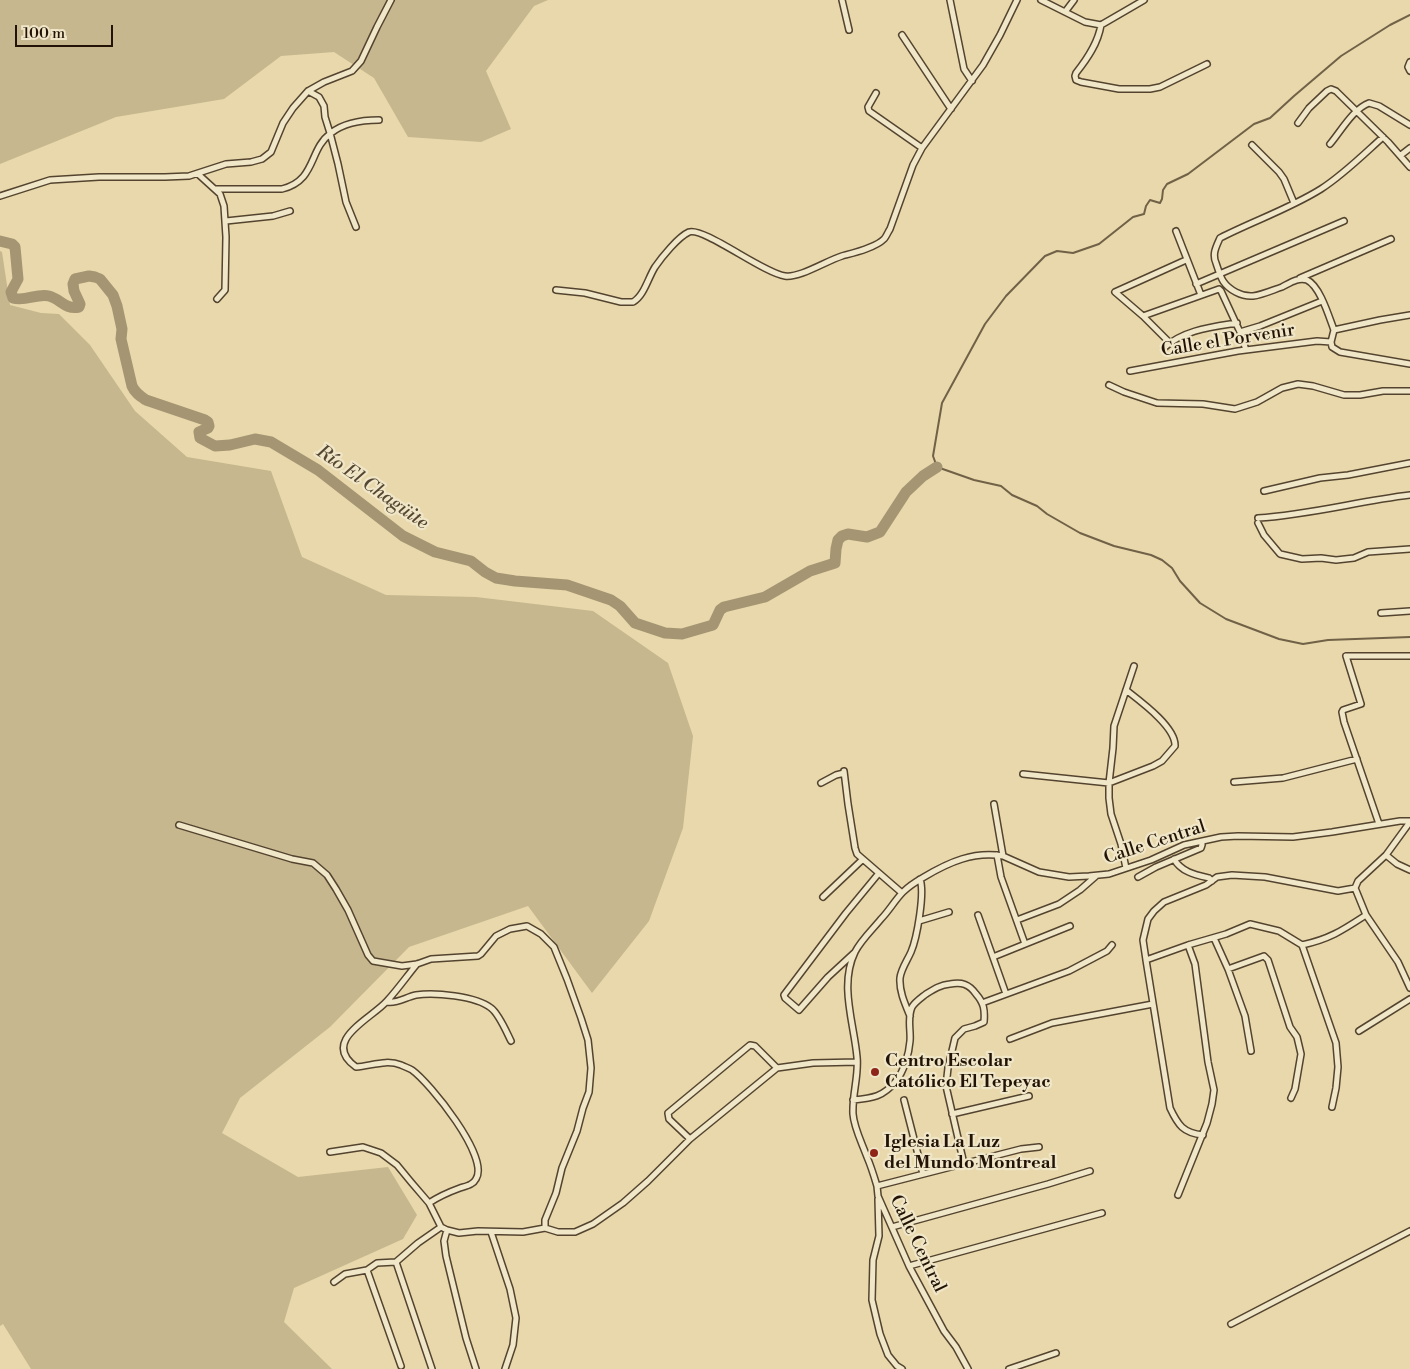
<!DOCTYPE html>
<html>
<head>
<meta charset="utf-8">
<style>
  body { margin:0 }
  #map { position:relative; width:1410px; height:1369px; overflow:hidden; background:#e8d8ab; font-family:"Libre Bodoni",serif }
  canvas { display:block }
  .scale { position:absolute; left:15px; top:25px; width:98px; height:22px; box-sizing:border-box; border:2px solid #221306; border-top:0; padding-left:6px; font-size:15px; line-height:18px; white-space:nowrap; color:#221306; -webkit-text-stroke:4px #f0e6c8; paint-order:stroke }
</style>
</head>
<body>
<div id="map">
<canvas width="1410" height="1369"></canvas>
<div class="scale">100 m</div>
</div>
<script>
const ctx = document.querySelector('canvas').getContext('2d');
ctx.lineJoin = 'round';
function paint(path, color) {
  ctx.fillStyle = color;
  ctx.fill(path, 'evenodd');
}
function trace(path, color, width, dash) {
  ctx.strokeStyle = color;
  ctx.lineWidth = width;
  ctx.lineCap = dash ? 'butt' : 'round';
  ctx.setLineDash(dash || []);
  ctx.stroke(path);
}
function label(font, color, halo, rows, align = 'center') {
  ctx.font = font + ' "Libre Bodoni",serif';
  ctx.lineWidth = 4.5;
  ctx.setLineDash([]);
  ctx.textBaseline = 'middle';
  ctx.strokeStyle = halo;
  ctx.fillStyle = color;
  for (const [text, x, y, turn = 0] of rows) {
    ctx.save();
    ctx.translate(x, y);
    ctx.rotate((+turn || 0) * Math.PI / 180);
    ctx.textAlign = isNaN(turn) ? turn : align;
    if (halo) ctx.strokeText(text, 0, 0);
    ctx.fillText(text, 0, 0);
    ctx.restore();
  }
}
const green = new Path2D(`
  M 0,0 L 548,0 L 534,6 L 486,71 L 511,129 L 481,142 L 408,137 L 374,78 L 334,52 L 281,56 L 224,99 L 116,117 L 0,164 Z
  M 0,251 L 2,252 L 10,305 L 41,313 L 59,314 L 90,345 L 135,411 L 187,457 L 271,471 L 302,557 L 386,595 L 476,597 L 593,611 L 668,663 L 693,736 L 683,828 L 649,921 L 592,993 L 528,906 L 409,947 L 330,1027 L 240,1098 L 222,1133 L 298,1177 L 388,1167 L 417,1215 L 403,1239 L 294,1288 L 284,1322 L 332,1369 L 31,1369 L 3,1324 L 0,1326 Z`);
const stream = new Path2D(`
  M 1410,15 L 1390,25 L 1341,56 L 1294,96 L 1270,118 L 1254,124 L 1188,174 L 1167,184 L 1163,190 L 1162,199 L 1160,203 L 1150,200 L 1146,206 L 1144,214 L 1133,217 L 1099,244 L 1073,253 L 1057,251 L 1045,256 L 1006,296 L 985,324 L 942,403 L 933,456 L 937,467 L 974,480 L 1001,486 L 1012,495 L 1037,506 L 1047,514 L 1080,533 L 1114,546 L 1151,555 L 1162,560 L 1172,568 L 1180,581 L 1200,603 L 1226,619 L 1279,639 L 1303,644 L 1328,640 L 1410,637`);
const river = new Path2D(`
  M 0,241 L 12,244 L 15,247 L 18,279 L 11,292 L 13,298 C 25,302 37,293 49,296 C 61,299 65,310 79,307 L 80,304 L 74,291 L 73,284 L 75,279 L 89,276 L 95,277 L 100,279 L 113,295 L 117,306 L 122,329 L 121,339 L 132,386 C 135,393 140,396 146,400 L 205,420 L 208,422 L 209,426 L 208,428 L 199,432 L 200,438 L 215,446 L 230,445 L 255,439 L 271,442 L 318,470 L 403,536 L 435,552 L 471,561 L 485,572 L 496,578 L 515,581 L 567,585 L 611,600 L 620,606 L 635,623 L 665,633 L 682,634 L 713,625 L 720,610 L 724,607 L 765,597 L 810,571 L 835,563 L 836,549 L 838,540 L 842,536 L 848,534 L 867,537 L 880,532 L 906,492 L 923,476 L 937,467`);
const minor = new Path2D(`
  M 842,0 L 849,30
  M 950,0 L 964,69 L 972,81
  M 1041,0 L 1065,12
  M 1074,0 L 1065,12 L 1085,22 L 1101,25 C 1098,43 1088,58 1076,73 L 1075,76 L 1076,80 L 1081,82 L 1119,89 L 1150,89 L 1160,87 L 1207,64
  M 1101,25 L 1144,0
  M 902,35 L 951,109
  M 1410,62 L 1408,67 L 1410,71
  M 308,91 L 319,97 L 324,106 L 325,117 L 330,133 L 338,164 L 346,202 L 356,227
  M 876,93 L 868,107 L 869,111 L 922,148
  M 1298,123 L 1309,108 L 1327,91 L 1331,89 L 1336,91 L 1388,142 L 1410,167
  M 1330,144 C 1341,131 1353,109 1369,103 L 1379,106 L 1410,125
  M 1252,145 L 1279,172 L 1284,179 L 1294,203
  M 1401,155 L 1410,148
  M 198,174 L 220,194 L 224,206 L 226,237 L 225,290 L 217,299
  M 215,189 L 282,189 C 317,180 308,150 331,133 C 345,122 363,120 379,120
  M 0,196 L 50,180 L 99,177 L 165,177 L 189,176 L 226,164 L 251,162 L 262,159 L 271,152 L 283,123 L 293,108 L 308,91 L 324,82 L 352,71 L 361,61 L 377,27 L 391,0
  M 226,221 L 273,216 L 290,211
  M 1176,231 L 1201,295
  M 1300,278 L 1391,239
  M 1196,284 L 1344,221
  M 556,290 L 585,293 L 621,302 L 633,302 C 644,296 648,278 655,267 C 662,257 678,237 689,232 C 704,227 763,273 785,276 C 800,278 826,261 842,256 C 853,253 875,248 884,239 C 886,237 888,232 890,229 L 913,165 L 922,148 L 983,65 L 1000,35 L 1017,0
  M 1410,315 L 1380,320 L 1334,330 L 1331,342 L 1332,347 L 1340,352 L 1410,364
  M 1143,316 L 1219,289 L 1221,291 L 1240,332 L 1246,350
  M 1334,330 C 1329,317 1320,286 1307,280 C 1298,277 1290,283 1282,287 C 1273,290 1262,295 1253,296 C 1242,297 1229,290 1223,281 C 1220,276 1218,269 1216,263 C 1212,254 1216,247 1220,238 C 1253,221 1289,209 1321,189 C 1343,175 1363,155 1383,137
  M 1240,332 L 1260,326 L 1322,301
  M 1170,343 L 1143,316 L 1115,292 L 1186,260
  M 1164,348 C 1183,330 1212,327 1237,323
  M 1130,371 L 1238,351 L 1317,341 L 1331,342
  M 1109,385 L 1124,392 L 1157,403 L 1203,404 L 1235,409 L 1257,402 L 1282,388 L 1298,384 L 1313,386 L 1344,395 L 1360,395 L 1383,391 L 1410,391
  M 1264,491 L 1320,478 L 1348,475 L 1410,463
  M 1258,518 C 1309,515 1359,501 1410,495
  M 1258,523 L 1264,535 L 1280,554 L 1302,559 L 1321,558 L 1336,560 L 1354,558 L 1368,552 L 1410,549
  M 1381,613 L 1410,611
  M 844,771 L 848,804 L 855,848 L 857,854 L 902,893
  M 1023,774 L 1109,783 L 1153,766 L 1162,761 L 1175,746 C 1176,727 1140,701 1126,690
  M 1234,782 L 1283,778 L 1357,759
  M 821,783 L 836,775 L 844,773
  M 994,804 L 1003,856
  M 1410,822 L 1386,855 L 1358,881 L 1355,888 L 1366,915 L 1398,962 L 1410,988
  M 1379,824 L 1344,722 L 1342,712 L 1343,710 L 1361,704 L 1346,656 L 1410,656
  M 179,825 L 292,859 L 313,863 L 327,875 L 336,889 L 348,910 L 368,955 L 373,961 L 402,966 L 417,964 L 431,959 L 478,956 L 481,954 L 496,936 L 510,929 L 527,926 L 541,934 L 554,947 L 567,979 L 581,1018 L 588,1040 L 591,1068 L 589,1092 L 583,1108 L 577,1131 L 562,1168 L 556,1193 L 545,1220 L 545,1228
  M 997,855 L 1001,877 L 1025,944
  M 1386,855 L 1397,864 L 1410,870
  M 1174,859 C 1181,872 1196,875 1209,878 L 1212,881
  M 1126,868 L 1121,844 L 1111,814 L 1109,798 L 1109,783 L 1113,748 L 1114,726 L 1134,666
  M 1138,877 L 1156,867 L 1201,848 L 1202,845 L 1202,841
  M 823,897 L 862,860
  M 978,915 L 1006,994
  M 1017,920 L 1059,904 L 1080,890 L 1096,876
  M 919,921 L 949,912
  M 1214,938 L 1228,969 L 1245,1016 L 1251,1051
  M 1302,945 L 1336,1043 L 1338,1067 L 1336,1088 L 1332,1107
  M 854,953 L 828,977 L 799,1010 L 785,998 L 784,995 L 846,913 L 879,873
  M 993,957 L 1070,926
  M 1146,960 L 1143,940 L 1148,919 L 1154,911 L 1164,902 L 1206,885 L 1217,877 L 1232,875 L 1265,877 L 1338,891 L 1355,888
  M 417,964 C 407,976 398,989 387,1001 C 371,1019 320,1041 356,1067 C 371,1066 386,1059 401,1065 C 405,1067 409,1068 412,1070 C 430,1083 490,1157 476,1179 C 475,1181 473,1183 471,1184 C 468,1186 463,1187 460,1188 C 449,1192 438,1197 429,1203
  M 1228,969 L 1264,956 L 1268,960 L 1290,1027 L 1297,1037 L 1301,1054 L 1295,1089 L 1291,1098
  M 387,1002 C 397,1004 406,997 416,995 C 434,992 476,996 491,1008 C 499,1014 506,1031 511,1041
  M 982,1003 L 1069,971 L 1107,951 L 1112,945
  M 910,1016 C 905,1004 899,991 900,978 C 901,969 907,961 911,952 C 917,938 925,893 920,879
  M 1359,1031 L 1410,999
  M 1010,1039 L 1052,1023 L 1153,1004
  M 853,1100 C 873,1098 883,1097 896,1081 C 904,1071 909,1054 910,1041 C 911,1030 907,1018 912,1007 C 915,1002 921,998 926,994 C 934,989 940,985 950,984 C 962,982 969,984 976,994 C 984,1003 985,1010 984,1022 L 975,1026 L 964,1029 L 955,1038 L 948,1068 L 946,1086 L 964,1164
  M 904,1100 L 923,1174
  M 952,1114 L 1029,1096
  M 1203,1135 C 1183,1133 1178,1125 1170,1108 L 1146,960 L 1188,945 L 1226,934 L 1250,924 L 1279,931 L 1302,945 C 1330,939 1343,930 1366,915
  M 690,1139 L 669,1119 L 668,1113 L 750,1045 L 755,1046 L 777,1068
  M 330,1152 L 363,1147 L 381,1153 L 397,1165 L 411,1182 L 429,1203 L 441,1227 L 447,1230 L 459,1233 L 478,1231 L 523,1232 L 545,1228 L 558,1232 L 575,1232 L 593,1224 L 623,1203 L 648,1181 L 690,1139 L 777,1068 L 813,1063 L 857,1062
  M 877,1186 L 1021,1149 L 1039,1147
  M 1178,1195 L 1207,1123 L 1212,1104 L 1214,1090 L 1208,1062 L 1195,964 L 1188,945
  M 878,1199 L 879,1236 L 873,1260 L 872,1300 L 880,1334 L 888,1355 L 897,1366 L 902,1369
  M 892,1227 L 1048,1184 L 1090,1171
  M 447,1230 L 444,1241 L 446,1256 L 466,1338 L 476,1369
  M 491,1232 L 510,1289 L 516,1318 L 513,1345 L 505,1369
  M 396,1262 L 432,1369
  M 909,1266 L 1102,1213
  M 367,1270 L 401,1366
  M 334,1282 L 345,1274 L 367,1270 L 377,1263 L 396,1262 L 418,1243 L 441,1227
  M 1231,1324 L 1410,1231
  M 968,1369 L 956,1347 L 944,1331 L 909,1266 L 878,1196 L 877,1186 C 874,1176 871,1166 867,1157 C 862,1143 854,1128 853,1114 C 852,1094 859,1076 857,1057 C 854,1023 839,985 855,952 C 861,940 873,929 881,919 C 889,911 895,900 903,892 C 909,886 917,881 924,877 C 949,862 974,851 1003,856 L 1039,872 L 1069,877 L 1089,876 L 1109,874 L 1151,860 L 1184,845 L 1221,837 L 1238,836 L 1293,837 L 1332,832 L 1400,821 L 1410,821
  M 1009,1369 L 1056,1353`);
const markers = [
  [875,1072,5,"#8f2418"],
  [874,1153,5,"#8f2418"]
];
const streetNames = [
  ["Calle el Porvenir",1228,341,-9],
  ["Calle Central",1155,843,-18],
  ["Calle Central",917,1244,64]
];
const poiNames = [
  ["Centro Escolar",885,1062],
  ["Católico El Tepeyac",885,1083],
  ["Iglesia La Luz",884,1143],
  ["del Mundo Montreal",884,1164]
];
const waterNames = [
  ["Río El Chagüite",372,488,35]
];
paint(green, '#c6b78f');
trace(stream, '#716147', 2);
trace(river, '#a59573', 11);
trace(minor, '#54442f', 8);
trace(minor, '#f0e6c8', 5);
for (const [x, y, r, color] of markers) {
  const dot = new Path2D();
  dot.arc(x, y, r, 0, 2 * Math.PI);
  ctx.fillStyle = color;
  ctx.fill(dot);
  trace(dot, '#f0e6c8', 2);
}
label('18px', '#221306', '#f0e6c8', streetNames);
label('bold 18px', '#221306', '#f0e6c8', poiNames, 'left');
label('italic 19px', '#564732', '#f0e6c8', waterNames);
</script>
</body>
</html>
